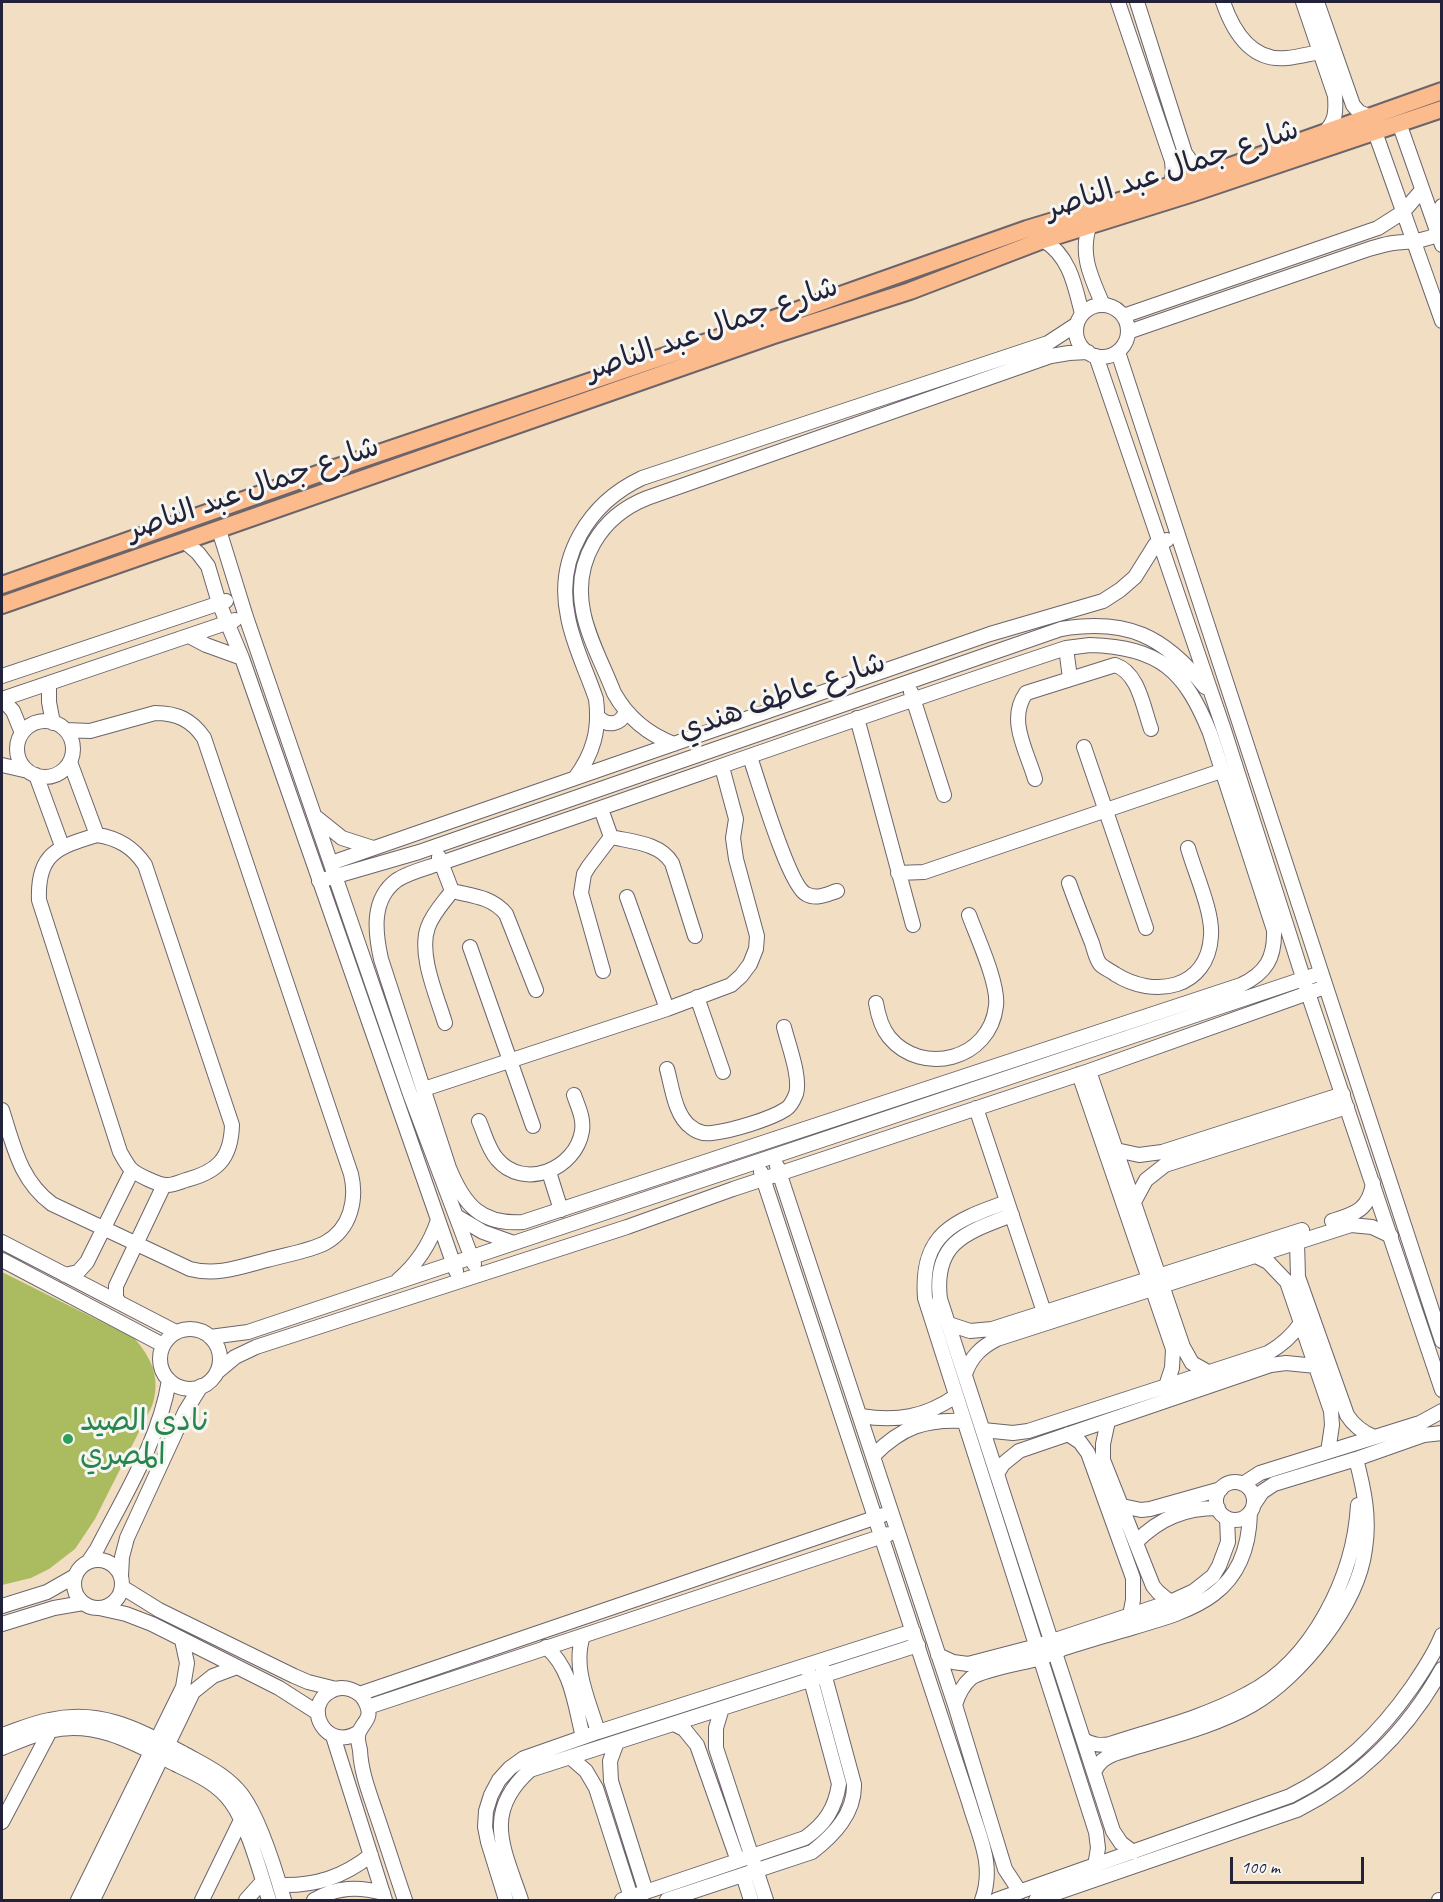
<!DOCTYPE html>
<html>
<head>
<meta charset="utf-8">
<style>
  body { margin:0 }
  #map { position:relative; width:1443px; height:1902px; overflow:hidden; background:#f2dfc3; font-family:Caveat,sans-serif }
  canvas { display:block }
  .frame { position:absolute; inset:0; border:3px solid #22223b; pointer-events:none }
  .scale { position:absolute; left:1230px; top:1857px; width:134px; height:27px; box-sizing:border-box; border:3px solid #22223b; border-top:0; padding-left:8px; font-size:18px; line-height:21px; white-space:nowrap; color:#22223b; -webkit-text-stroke:4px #f6f6f2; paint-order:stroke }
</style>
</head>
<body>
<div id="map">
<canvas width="1443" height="1902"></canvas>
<div class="frame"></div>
<div class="scale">100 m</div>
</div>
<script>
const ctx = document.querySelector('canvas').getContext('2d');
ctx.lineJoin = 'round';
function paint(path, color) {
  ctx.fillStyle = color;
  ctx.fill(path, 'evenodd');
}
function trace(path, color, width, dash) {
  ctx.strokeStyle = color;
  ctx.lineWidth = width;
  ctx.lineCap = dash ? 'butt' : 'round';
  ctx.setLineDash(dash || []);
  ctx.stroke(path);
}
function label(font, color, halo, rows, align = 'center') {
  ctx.font = font + ' Caveat,"Playpen Sans Arabic",sans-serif';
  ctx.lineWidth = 6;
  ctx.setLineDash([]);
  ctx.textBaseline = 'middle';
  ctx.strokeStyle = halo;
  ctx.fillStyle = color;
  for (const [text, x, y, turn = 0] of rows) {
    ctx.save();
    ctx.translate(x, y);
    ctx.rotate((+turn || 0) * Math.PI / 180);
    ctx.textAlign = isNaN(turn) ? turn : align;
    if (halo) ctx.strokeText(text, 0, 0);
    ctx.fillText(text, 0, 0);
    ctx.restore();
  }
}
const green = new Path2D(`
  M 2,1272 L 134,1338 C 152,1358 161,1379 152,1406 L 95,1519 L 75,1549 L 49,1569 L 31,1578 L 2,1585 Z`);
const minor = new Path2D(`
  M 1118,2 L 1172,161 L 1173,173 L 1171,185
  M 1137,2 L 1185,153 L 1192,163 L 1205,175
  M 1223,2 C 1233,31 1251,62 1287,58 C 1298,57 1309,54 1320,52
  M 1303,2 L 1335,96 C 1336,111 1336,121 1325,132
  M 1317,2 L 1353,105 L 1359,112 L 1368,116
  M 1399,123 L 1442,245
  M 1375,132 L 1442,321
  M 1090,224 C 1079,254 1091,277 1103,305
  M 1043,240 C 1070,256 1075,286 1082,314
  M1076 331a26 26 0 1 1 52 0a26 26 0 1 1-52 0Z
  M 1123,316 L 1378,228 L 1403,212 L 1422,190
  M 1128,332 L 1369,249 C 1377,247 1385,244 1393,243 C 1409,241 1423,242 1438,234 L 1442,206
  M 1118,352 L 1442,1341
  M 1096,356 L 1224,730 L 1308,993 L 1442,1390
  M 219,530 L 246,617 L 410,1094 L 474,1264
  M 185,542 L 198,553 L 208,566 L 219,603 L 242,658 L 456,1271
  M 189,636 L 206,645 L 242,658
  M 1090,645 C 1160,647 1185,671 1210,733 L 1274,930 C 1275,958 1266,973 1241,985 L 523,1222 C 481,1225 464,1205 449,1168 L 381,959 C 375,932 371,899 397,880 C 409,872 427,868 441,863 C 650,792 857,717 1066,648 Z
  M 1066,648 L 1070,678
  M 2,676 L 226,601
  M 49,683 L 49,702 L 53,723
  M 911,692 L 944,795
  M 2,699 L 235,620
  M 2,699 L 13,711 L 22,733
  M 598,717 C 608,727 620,725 626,712
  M 857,718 L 913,925
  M17 749a28 28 0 1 1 56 0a28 28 0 1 1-56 0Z
  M 674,744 C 647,734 628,718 614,693 C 604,667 588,638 583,611 C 573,561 601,516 647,498 L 1051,356 L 1069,353 L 1088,352
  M 1084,747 L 1146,928
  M 750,757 C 758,780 789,886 806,894 C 817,900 827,894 837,891
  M 70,762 L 97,835
  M 2,765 L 28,771
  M 36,775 L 62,846
  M 575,778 C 593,754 600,730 596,699 C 587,672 573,645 568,617 C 555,557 589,503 642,478 L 1048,343 L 1077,324
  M 1035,779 C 1027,751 1007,720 1026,693 L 1115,665 C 1139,673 1143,707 1151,729
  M 601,809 L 611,837
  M 317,818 L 342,838 L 373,848
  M 97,835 C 118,838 133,847 145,865 L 232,1125 C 231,1159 217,1172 186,1180 C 180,1182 173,1185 168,1185 C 160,1186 135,1174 130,1168 C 126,1163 123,1157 120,1152 L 39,900 C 37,853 58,847 97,835 Z
  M 439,857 L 452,891
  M 331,863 L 990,634 L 1103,601 L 1120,590 L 1135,577 L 1155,545 L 1167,540
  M 898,873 L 924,872 L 1221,771
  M 319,881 L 419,852 L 1061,629 C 1127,618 1164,636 1205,687
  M 1069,883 C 1076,903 1084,923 1092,943 C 1094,949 1096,959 1100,964 C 1104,968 1111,971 1115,974 C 1154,999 1208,989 1211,936 C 1213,912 1195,873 1188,848
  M 627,897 L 667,1009
  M 470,947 L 533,1126
  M 603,971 L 581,893 L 584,874 L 589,866 L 611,837 C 633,842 660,843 672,863 L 695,936
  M 697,997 L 723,1072
  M 876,1003 C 878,1015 881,1027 889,1037 C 922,1077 990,1060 996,1006 C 999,984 977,937 969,915
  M 445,1023 C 437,996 418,954 428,927 C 433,913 444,902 452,891 C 473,896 492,897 506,914 L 536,990
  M 667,1069 C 672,1087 675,1116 691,1127 C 697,1132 705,1134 712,1133 C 731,1131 771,1119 786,1109 C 791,1106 794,1099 796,1094 C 801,1077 788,1044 784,1027
  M 1089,1071 L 1183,1347 L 1192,1363 L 1208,1372
  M 1079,1074 L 1173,1349 L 1172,1368 L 1166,1386
  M 424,1089 L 667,1009 L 731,985 L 741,976 L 750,964 L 756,949 L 757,936 L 736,859 L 733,838 L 736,819 L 722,767
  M 976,1108 L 1044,1312
  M 2,1110 C 14,1147 20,1180 52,1204 L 190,1269 C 217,1276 240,1267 267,1260 C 284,1255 310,1251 325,1243 C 351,1229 357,1199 351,1174 L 204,738 C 192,720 177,713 155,713 L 90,731 L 66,730
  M 479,1121 C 484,1132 488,1149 497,1159 C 524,1191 576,1169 582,1131 C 584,1118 578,1107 574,1095
  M 1116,1150 L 1139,1155 L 1162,1152 L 1343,1094
  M 777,1166 L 955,1705 L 1005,1869 L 1020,1892
  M 549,1172 L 561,1210
  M 761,1172 L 969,1802 C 979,1837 995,1865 982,1900
  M 1007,1202 C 954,1221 920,1233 925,1298 L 1096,1832 L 1098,1848 L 1095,1866
  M 1134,1202 L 1146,1180 L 1165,1165 L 1347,1107
  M 1012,1215 C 967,1232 933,1242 940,1299 L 1113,1831 L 1121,1843 L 1133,1852
  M 456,1216 L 483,1232 L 514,1243
  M 1332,1221 C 1355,1214 1369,1210 1373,1183
  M 2,1242 L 176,1332
  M 1297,1242 L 1298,1277 L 1347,1415 C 1354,1426 1362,1432 1374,1437
  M 1256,1256 L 1268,1262 L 1287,1282 L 1331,1411 L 1332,1425 L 1328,1452
  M 2,1260 L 163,1345
  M 65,1275 L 78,1272 L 87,1262 L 132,1171
  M 398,1280 C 417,1264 430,1244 438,1220
  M 120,1303 L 116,1298 L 116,1286 L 164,1185
  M 949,1324 L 970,1331 L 992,1329 L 1302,1230
  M160 1359a30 30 0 1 1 60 0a30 30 0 1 1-60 0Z
  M 210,1337 L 248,1332 L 1321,973
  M 217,1372 L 235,1357 L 256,1347 L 627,1227 L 733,1189 L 1089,1071 L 1325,987
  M 965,1374 C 971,1357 981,1347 997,1339 L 1351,1225 L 1372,1227 L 1391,1236
  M 861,1416 C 897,1422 925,1417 956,1396
  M 1108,1421 L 1103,1444 L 1103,1460 L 1153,1586 L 1158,1592 L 1170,1602
  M 983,1430 L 1013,1433 L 1028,1431 L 1268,1353 C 1282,1345 1292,1336 1301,1323
  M 1068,1434 L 1080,1442 L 1088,1453 L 1133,1578 L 1133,1600 L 1130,1615
  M 874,1455 C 902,1427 925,1419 964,1421
  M 997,1474 L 1003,1464 L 1019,1451 L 1271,1365 L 1286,1363 L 1316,1366
  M1216 1501a19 19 0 1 1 38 0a19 19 0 1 1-38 0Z
  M 1243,1484 L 1260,1473 L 1420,1423 L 1442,1411
  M 1254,1504 L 1262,1492 L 1274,1484 L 1356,1459 L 1424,1435 L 1442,1433
  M 1122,1506 L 1141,1510 L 1150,1509 L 1221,1489
  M 1136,1542 C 1160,1518 1185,1508 1218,1508
  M74 1584a24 24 0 1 1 48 0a24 24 0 1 1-48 0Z
  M 89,1561 L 97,1549 C 124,1496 160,1439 169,1380
  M 121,1576 L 122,1557 L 127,1538 L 185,1412 L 201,1386
  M 122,1587 L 159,1610 L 294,1676 L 308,1682 L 336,1689
  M 2,1606 L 47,1592 L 75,1576
  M 99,1608 L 126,1614 L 152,1624 L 279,1688 L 318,1713
  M 2,1624 L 54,1608 L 83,1603
  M 583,1636 C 572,1668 589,1701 598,1732
  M 546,1647 C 572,1669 575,1706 583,1737
  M 938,1655 L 953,1662 L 968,1664 L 1037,1646 L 1170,1602 L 1194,1591 L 1213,1576 L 1219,1566 L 1228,1542 L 1227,1518
  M 359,1694 L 883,1515
  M 955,1705 C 958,1695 963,1685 971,1678 C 984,1669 1024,1663 1041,1658 C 1048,1655 1055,1652 1062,1649 C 1079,1643 1097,1638 1114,1633 C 1184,1612 1248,1602 1250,1513
  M 368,1707 L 889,1534
  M 722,1708 L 716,1728 L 716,1748 L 766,1900
  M 674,1724 L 684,1729 L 697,1745 L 738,1861
  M 359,1732 C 327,1753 301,1707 331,1691 C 343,1684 360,1690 366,1703 C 373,1718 364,1721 359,1732 C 357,1736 359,1746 360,1750 C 361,1772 369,1792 376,1813 C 386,1842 395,1871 405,1900
  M 2,1735 C 17,1730 33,1723 49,1720 C 101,1708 139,1730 183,1753 C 204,1765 227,1775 242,1795 C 259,1818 276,1872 284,1900
  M 333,1736 L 385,1900
  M 1084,1740 C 1093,1745 1100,1746 1110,1744 C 1156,1729 1205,1717 1247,1694 C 1313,1661 1354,1576 1358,1505
  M 617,1742 L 610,1761 L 611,1781 L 646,1892
  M 2,1748 C 17,1742 33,1735 49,1731 C 95,1719 136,1744 175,1764 C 196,1774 217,1783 231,1802 C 247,1823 261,1875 269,1900
  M 570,1757 L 586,1771 L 596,1788 L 631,1897
  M 1094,1772 C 1099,1762 1104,1758 1114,1754 C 1159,1739 1210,1729 1252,1705 C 1300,1677 1358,1606 1365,1549 C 1370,1518 1364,1489 1356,1459
  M 2,1822 L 50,1731
  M 743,1875 L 751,1900
  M 280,1885 C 316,1886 343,1877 371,1855
  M 78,1900 L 183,1687 L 187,1663 L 182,1640
  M 93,1900 L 193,1692 L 213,1676 L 237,1667
  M 202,1900 L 241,1820
  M 246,1900 L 263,1881
  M 314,1900 C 337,1887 358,1886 383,1893
  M 506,1900 L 488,1842 L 485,1827 L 486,1811 L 491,1795 L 499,1780 L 510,1768 L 524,1758 L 598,1732 L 913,1631
  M 521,1900 C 504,1849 482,1813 530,1770 L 918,1645
  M 622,1900 L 805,1838 C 825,1824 835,1809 839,1784 L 809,1673
  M 667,1900 L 812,1852 C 834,1835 855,1813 854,1784 L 822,1666
  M 996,1900 L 1290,1796 C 1342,1770 1379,1734 1412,1687 C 1423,1671 1435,1653 1442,1635
  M 1036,1900 L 1297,1810 C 1359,1779 1408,1730 1442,1669
  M 1439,1900 L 1442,1900`);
const major = new Path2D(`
  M 2,585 L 326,471 L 733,333 L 1027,229 L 1205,175 L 1442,91
  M 2,605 L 771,336 L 910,291 L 1043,240 L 1193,193 L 1442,109`);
const markers = [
  [68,1439,6,"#2e9e5b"]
];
const streetNames = [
  ["شارع جمال عبد الناصر",1172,170,-18],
  ["شارع جمال عبد الناصر",712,329,-19],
  ["شارع جمال عبد الناصر",253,489,-19],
  ["شارع عاطف هندي",782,697,-19]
];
const leisureNames = [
  ["نادى الصيد",80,1422],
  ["المصري",80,1456]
];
paint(green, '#aabc5f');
trace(minor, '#6b646b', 16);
trace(major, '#6b646b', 20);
trace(minor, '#fff', 14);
trace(major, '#fbbb8d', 16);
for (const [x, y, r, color] of markers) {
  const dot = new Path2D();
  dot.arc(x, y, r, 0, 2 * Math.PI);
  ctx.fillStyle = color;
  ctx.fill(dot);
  trace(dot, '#f6f6f2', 2);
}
label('30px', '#22223b', '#f6f6f2', streetNames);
label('30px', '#27864d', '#f6f6f2', leisureNames, 'left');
</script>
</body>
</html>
